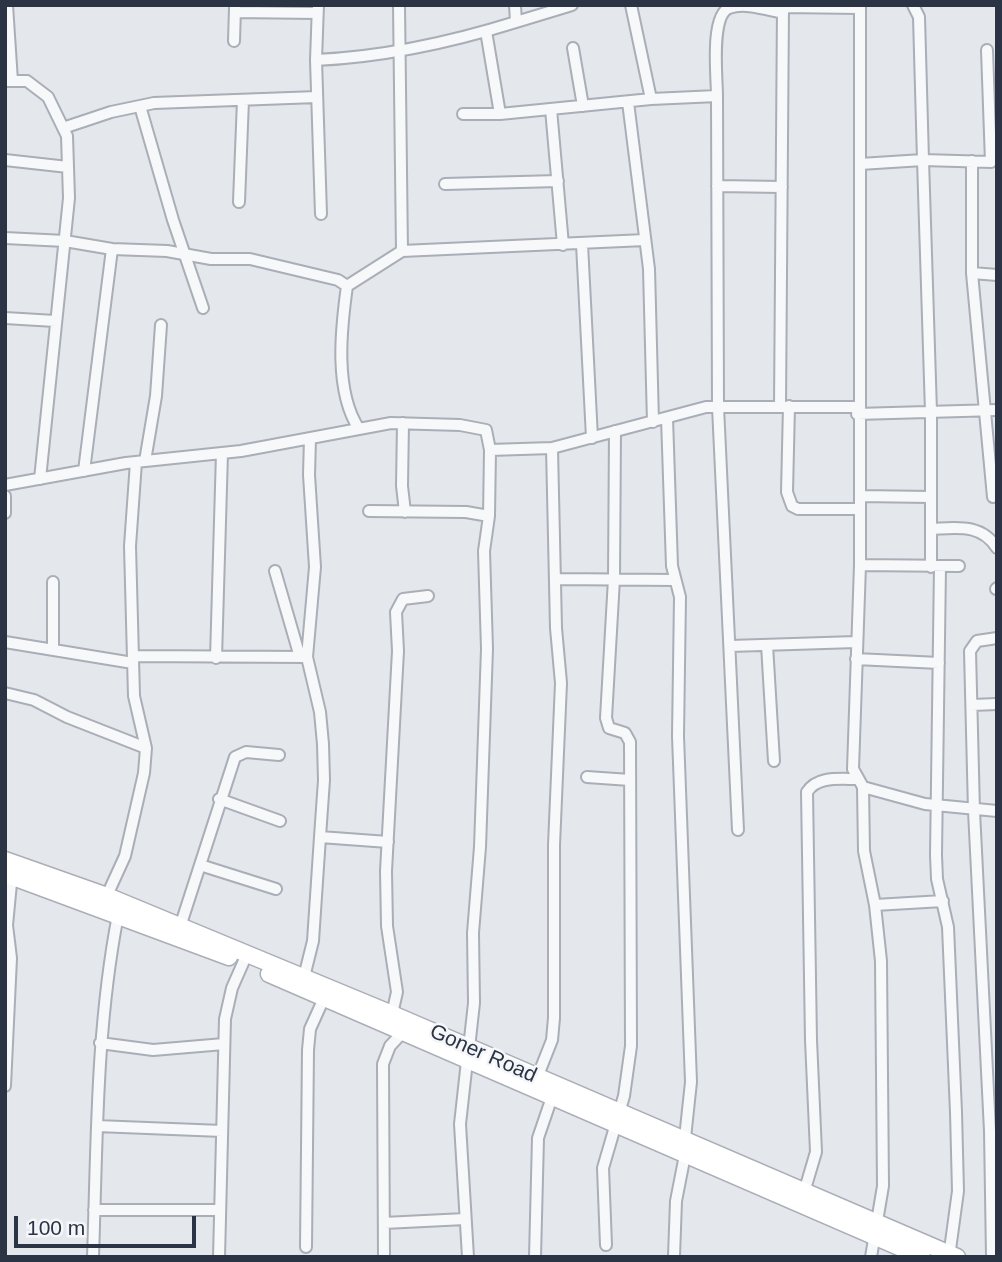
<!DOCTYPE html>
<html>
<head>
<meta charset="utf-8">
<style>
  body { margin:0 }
  #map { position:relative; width:1002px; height:1262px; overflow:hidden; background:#e4e7ec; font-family:Helvetica,sans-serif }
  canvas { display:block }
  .frame { position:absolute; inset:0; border:7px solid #2b3445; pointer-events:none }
  .scale { position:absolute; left:14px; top:1216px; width:182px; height:32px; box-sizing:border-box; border:4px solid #2b3445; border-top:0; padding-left:9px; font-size:21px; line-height:24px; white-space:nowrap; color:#2b3445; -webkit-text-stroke:5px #f4f6f9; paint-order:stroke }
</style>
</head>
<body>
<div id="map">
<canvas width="1002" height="1262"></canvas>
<div class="frame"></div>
<div class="scale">100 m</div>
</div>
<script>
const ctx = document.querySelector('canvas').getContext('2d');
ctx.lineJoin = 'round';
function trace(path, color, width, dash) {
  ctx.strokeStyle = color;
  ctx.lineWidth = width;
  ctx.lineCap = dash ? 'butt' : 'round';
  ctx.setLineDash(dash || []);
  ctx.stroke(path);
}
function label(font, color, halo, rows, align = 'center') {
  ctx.font = font + ' Helvetica,sans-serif';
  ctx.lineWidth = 5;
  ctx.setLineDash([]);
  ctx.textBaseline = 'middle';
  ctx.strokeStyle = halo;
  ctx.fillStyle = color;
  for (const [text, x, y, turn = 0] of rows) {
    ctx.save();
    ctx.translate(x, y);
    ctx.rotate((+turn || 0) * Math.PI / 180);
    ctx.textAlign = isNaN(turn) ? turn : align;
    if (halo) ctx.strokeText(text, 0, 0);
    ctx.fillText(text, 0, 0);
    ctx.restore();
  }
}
const street = new Path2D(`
  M 7,5 L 12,81
  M 318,5 L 316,60 L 321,214
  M 399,5 L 402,251
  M 631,5 L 651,99 L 717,96 C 717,77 710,16 729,8 C 745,2 767,10 783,13
  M 860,5 L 860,565 L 853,769 L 863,787 L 925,804 L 997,811
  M 235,12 L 317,13
  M 516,22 L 572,5
  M 486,31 L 500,114
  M 234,41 L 235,8
  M 573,48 L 583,106
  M 316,60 C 383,57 452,42 516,22 L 515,5
  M 5,81 L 27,81 L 48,97 L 67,136 L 69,198 L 40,479
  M 717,96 L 718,407 L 738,830
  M 628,102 L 649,269 L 653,422
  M 140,106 L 173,220 L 203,308
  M 551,109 L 563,245
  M 463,114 L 500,114 L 651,99
  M 63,128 L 111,112 L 154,103 L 317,97
  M 5,160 L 68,167
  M 972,161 L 972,273 L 993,497
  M 860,164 L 923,160 L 919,17 L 913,5
  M 445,184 L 558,181
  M 717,186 L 782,187
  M 239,202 L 243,100
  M 5,238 L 65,241 L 112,249 L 167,251 L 211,259 L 250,259 L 338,280 L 347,286 C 341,329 334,391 359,429
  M 582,244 L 592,438
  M 972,273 L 997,275
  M 347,286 L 402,251 L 645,240
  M 5,318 L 55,321
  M 780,406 L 783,7 L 860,8
  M 789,406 L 787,492 L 792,506 L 798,509 L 860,509
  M 857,414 L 997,410
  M 667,418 L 672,566 L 680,597 L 678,736 L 691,1082 L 685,1138
  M 403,423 L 402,486 L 405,512
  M 310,438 L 309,475 L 315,567 L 307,657 L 320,712 L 323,744 L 324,780 L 320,837 L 388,842
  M 490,450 L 552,448 L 706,407 L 858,407
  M 145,461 L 156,396 L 161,325
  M 84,471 L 112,249
  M 5,485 L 126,463 L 241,451 L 391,423 L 460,425 L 486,430 L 490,450 L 489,516 L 484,551 L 487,649 L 480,847 L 473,933 L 474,1003 L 469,1048
  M 5,496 L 5,513
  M 860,496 L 931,497
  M 369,511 L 466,512 L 489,516
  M 931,529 C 957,528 981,523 997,548
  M 860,565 L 959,566
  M 931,567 L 931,412 L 923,160 L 991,162 L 987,50
  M 940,567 L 936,855 L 937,879 L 948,927 L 956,1112 L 958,1191 L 949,1257
  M 275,571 L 300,657
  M 555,579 L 674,580
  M 996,589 L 997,588
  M 5,642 L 133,663
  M 767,645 L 774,761
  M 730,646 L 856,642
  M 53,650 L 53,582
  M 133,656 L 307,657
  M 216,658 L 222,453
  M 856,659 L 939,663
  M 5,693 L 34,700 L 67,717 L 146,748
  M 972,705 L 997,704
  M 587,777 L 630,780
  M 863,787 L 864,851 L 875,905 L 881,961 L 883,1186 L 871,1257
  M 219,799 L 280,821
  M 200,865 L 276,889
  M 104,902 L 125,856 L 144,773 L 146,748 L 134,696 L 130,546 L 136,462
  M 875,905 L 943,901
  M 179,930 L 235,757 L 246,752 L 279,755
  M 304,977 L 313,941 L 320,837
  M 392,1014 L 397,992 L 387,926 L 386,871 L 398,651 L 396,612 L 403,599 L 428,596
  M 100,1043 L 153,1050 L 224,1044
  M 467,1061 L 460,1124 L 468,1257
  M 537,1078 L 552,1040 L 554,1018 L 554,845 L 561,683 L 556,628 L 552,448
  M 5,1086 L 11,958 L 7,925 L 12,873
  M 97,1126 L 222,1131
  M 805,1189 L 816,1152 L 811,1040 L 807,792 C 817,776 839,779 856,779
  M 94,1210 L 220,1210
  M 384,1223 L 465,1219
  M 606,1245 L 603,1168 L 624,1096 L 631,1046 L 630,742 L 625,733 L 609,728 L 606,718 L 614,579 L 615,431
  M 306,1247 L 308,1050 L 310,1029 L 324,998
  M 674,1256 L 676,1201 L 685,1155
  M 93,1257 C 97,1142 96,1028 118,915
  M 219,1257 L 225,1019 L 232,988 L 247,954
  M 384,1257 L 383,1064 L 390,1046 L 403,1032
  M 535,1257 L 538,1138 L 552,1097
  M 992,1257 L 990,1131 L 974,811 L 970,651 L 977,641 L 997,638`);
const secondary = new Path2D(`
  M 5,860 L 107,896 L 392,1014 L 957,1257
  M 5,874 L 229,957
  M 269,974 L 922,1257`);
const streetNames = [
  ["Goner Road",483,1054,24]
];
trace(street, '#a9aeb7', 14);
trace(secondary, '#a9aeb7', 19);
trace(street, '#f7f8fa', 10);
trace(secondary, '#fff', 16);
label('21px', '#2b3445', '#f4f6f9', streetNames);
</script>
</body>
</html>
